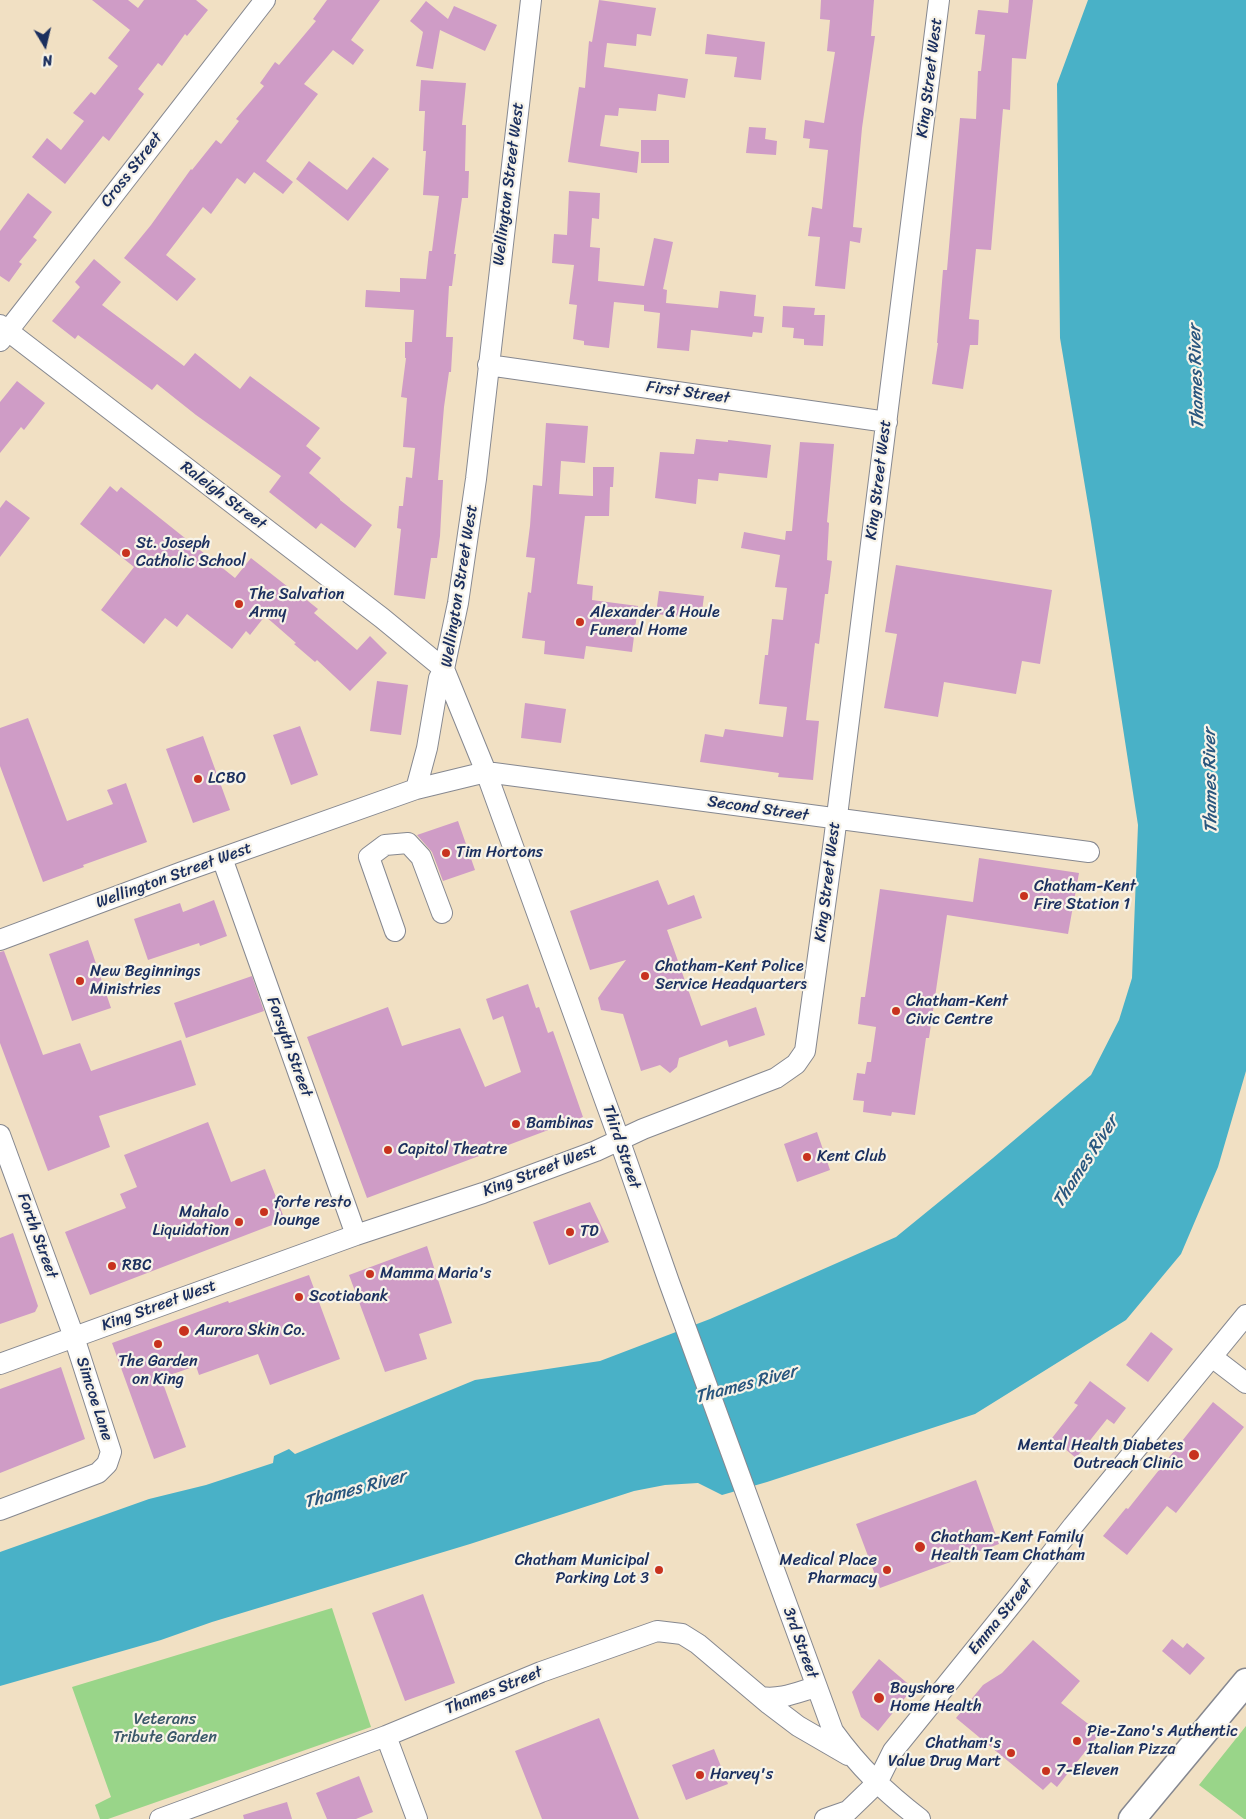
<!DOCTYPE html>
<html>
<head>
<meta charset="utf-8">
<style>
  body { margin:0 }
  #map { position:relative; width:1246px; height:1819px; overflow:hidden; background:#f1e0c3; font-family:Sriracha,sans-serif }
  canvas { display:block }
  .north { position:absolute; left:20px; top:20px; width:50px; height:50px; -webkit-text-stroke:4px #f7f3e8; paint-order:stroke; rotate:171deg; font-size:14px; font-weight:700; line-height:20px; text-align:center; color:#1b2f5e }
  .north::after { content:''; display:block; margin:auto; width:18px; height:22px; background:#1b2f5e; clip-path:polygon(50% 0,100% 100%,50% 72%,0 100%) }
</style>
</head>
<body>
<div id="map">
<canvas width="1246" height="1819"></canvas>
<div class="north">N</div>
</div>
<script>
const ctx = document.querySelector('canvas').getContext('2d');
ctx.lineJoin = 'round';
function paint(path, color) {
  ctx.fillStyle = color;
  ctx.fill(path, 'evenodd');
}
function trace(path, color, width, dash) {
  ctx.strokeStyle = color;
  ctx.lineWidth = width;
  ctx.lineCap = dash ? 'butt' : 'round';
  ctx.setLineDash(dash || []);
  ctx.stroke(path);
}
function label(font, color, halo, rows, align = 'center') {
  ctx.font = font + ' Sriracha,sans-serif';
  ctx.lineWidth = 4.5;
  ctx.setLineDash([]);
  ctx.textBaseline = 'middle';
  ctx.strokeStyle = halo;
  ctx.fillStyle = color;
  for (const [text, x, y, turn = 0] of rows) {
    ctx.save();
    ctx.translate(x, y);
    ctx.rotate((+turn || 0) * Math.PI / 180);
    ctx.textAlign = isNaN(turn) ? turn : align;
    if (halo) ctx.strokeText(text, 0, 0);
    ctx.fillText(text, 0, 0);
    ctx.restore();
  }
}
const green = new Path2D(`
  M 332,1608 L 371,1727 L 108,1819 L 100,1819 L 95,1805 L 111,1797 L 72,1687 Z
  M 1246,1726 L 1246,1819 L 1244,1819 L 1199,1785 Z`);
const water = new Path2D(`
  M 1088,0 L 1246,0 L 1246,1071 L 1218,1167 L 1181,1254 L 1126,1320 L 975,1414 L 767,1482 L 722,1495 L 698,1483 L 665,1485 L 634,1491 L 470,1544 L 212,1622 L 161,1640 L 0,1686 L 0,1552 L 149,1499 L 206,1485 L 273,1463 L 274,1456 L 289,1449 L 295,1454 L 475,1380 L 600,1361 L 710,1319 L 896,1237 L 993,1158 L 1091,1075 L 1119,1020 L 1132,978 L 1138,825 L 1091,522 L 1060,338 L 1057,84 Z`);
const building = new Path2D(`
  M 92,0 L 128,0 L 138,8 L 144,0 L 196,0 L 208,10 L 187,36 L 185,34 L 162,66 L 158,63 L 138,89 L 144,94 L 109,141 L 103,136 L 65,184 L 32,157 L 47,138 L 61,150 L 84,121 L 73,113 L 91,92 L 95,95 L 118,66 L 108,58 L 130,30 Z
  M 327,0 L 380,0 L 351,40 L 364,50 L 353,65 L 333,50 L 304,84 L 318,94 L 266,161 L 293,182 L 283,194 L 254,172 L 245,184 L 237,178 L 211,214 L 203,207 L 166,255 L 196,279 L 177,301 L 124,258 L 151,225 L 191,169 L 192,170 L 216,140 L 221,144 L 239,121 L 236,119 L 264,86 L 260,83 L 275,62 L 279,65 L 316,21 L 313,19 Z
  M 599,0 L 656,8 L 651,36 L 637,34 L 636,46 L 607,43 L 604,67 L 688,79 L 685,98 L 658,94 L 656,111 L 619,108 L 618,116 L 605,115 L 600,146 L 639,152 L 637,173 L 568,162 L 579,87 L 585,88 L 589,41 L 592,42 Z
  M 821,0 L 874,0 L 871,36 L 875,36 L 862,128 L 853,227 L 862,228 L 860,243 L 850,241 L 845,289 L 815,286 L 820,237 L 808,236 L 812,207 L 822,209 L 828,150 L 809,148 L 810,139 L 803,138 L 805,120 L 824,123 L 835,52 L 827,51 L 830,20 L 820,19 Z
  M 1009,0 L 1033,0 L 1026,59 L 1012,58 L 1010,110 L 1003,109 L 991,250 L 976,249 L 969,319 L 979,320 L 978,345 L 970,345 L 963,389 L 932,384 L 938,343 L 937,343 L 943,270 L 947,270 L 960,118 L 976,119 L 978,71 L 981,71 L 985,35 L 975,34 L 978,10 L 1008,13 Z
  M 426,1 L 448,19 L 454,6 L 497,25 L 485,51 L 440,30 L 433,69 L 416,66 L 423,32 L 410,21 Z
  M 707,34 L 765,42 L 761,80 L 734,77 L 737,57 L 705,54 Z
  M 421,80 L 466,83 L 462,125 L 466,125 L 465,171 L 469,171 L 468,198 L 462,198 L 454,254 L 456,254 L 452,286 L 449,286 L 446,337 L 453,337 L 451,372 L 449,372 L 444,407 L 438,480 L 443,480 L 440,536 L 437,558 L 431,558 L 425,599 L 394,595 L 401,529 L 397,528 L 399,506 L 403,506 L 406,477 L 412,478 L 415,448 L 403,447 L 407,398 L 401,397 L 406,358 L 405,358 L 405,342 L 412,342 L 414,310 L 365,307 L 366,290 L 400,292 L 400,278 L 426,279 L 429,251 L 432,251 L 439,196 L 423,195 L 426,151 L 423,151 L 425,111 L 419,111 Z
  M 749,127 L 766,128 L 765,139 L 777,141 L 776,155 L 746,153 Z
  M 641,140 L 669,140 L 669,163 L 641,163 Z
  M 373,157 L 389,169 L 348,221 L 296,179 L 309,161 L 347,190 Z
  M 569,191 L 600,193 L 599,219 L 592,218 L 590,247 L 600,248 L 598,281 L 644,286 L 654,238 L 673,242 L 663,289 L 667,290 L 666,303 L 718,308 L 720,291 L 756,295 L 754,316 L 764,317 L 762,333 L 753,332 L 752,337 L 691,330 L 689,351 L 657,348 L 660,313 L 644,311 L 644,305 L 614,302 L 609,348 L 584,345 L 584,341 L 573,339 L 577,305 L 569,304 L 574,265 L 552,263 L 554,234 L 567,235 Z
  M 28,193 L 52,212 L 33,237 L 37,240 L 19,262 L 22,264 L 9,282 L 0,276 L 0,231 Z
  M 94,259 L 121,282 L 102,305 L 184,366 L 195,353 L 240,389 L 250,376 L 320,428 L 306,446 L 321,458 L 309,473 L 340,499 L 340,500 L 372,525 L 355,548 L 321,523 L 316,529 L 269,492 L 281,476 L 196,415 L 157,384 L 152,390 L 78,335 L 75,339 L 52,321 L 80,287 L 75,282 Z
  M 783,306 L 815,308 L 814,315 L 825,315 L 823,346 L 804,345 L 804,339 L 793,338 L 794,328 L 782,327 Z
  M 17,381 L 45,403 L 24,430 L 21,427 L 0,453 L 0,402 Z
  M 546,423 L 588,426 L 585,463 L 561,461 L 559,494 L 593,496 L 593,467 L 614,467 L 613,487 L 610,487 L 609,516 L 585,516 L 577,584 L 593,586 L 592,600 L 638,606 L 632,652 L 586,646 L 584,659 L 544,654 L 545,641 L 522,638 L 528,592 L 531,593 L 535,558 L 526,557 L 530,526 L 533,485 L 542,486 Z
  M 696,439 L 728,442 L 728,440 L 771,445 L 767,478 L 719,473 L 718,481 L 698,479 L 696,504 L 655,498 L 660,452 L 694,454 Z
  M 800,442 L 834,444 L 827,522 L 829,523 L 827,560 L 832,561 L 828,594 L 825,594 L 819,644 L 815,643 L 806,720 L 819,721 L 813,780 L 778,777 L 779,773 L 700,762 L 705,734 L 723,737 L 725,729 L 783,737 L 787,707 L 759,704 L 765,655 L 768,655 L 772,619 L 783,620 L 787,588 L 775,587 L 780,555 L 741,548 L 744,532 L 785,540 L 786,531 L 792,531 Z
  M 110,486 L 117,492 L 121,487 L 235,578 L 251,558 L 297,594 L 298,593 L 318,609 L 314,613 L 357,650 L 370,636 L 387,653 L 350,691 L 317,660 L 315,662 L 294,644 L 296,643 L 265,616 L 250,635 L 246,631 L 232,649 L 187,614 L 177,627 L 165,618 L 144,644 L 101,610 L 134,567 L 80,524 Z
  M 6,500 L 30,518 L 0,557 L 0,508 Z
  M 896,565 L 1052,590 L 1040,664 L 1022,661 L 1016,694 L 944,682 L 938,717 L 884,708 L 897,634 L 885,632 Z
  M 659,591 L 704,596 L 701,619 L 656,614 Z
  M 377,681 L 408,685 L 401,735 L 370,731 Z
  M 525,703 L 566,709 L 561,743 L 521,738 Z
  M 28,718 L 67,821 L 113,804 L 107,790 L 126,783 L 147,842 L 83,865 L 84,867 L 43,882 L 0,766 L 0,728 Z
  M 300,726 L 318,775 L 291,785 L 273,735 Z
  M 203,736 L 230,810 L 193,823 L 166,749 Z
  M 458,821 L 475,870 L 443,881 L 432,852 L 417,835 Z
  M 979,858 L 1079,873 L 1068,934 L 947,915 L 929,1038 L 926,1038 L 915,1115 L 892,1112 L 891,1116 L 863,1112 L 864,1101 L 853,1100 L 857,1073 L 865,1074 L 867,1062 L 871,1062 L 876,1027 L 858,1024 L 861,997 L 865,997 L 880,889 L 973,902 Z
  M 658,880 L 668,905 L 694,895 L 702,918 L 667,930 L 701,1026 L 756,1007 L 765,1035 L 729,1047 L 727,1040 L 679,1058 L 677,1067 L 670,1073 L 660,1065 L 641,1071 L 623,1014 L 601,1010 L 598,998 L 626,960 L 590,970 L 570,911 Z
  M 214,900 L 227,936 L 200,946 L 199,943 L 148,960 L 134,919 L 180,903 L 183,912 Z
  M 88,940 L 111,1008 L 72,1021 L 49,954 Z
  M 4,951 L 43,1055 L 80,1043 L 91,1071 L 181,1040 L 196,1085 L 99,1116 L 110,1147 L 48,1171 L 0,1043 L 0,952 Z
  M 252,976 L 264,1011 L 186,1038 L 174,1003 Z
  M 528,984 L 536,1008 L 539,1007 L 548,1033 L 553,1031 L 583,1117 L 367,1198 L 307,1037 L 388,1007 L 402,1046 L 460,1028 L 485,1087 L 521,1072 L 503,1016 L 493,1020 L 486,999 Z
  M 208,1122 L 231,1182 L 265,1169 L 285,1220 L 90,1295 L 65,1232 L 126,1208 L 120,1194 L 137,1187 L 124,1155 Z
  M 817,1132 L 830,1170 L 797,1182 L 784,1144 Z
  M 590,1202 L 609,1242 L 549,1265 L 533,1222 Z
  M 13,1233 L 38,1306 L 35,1312 L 0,1324 L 0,1238 Z
  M 427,1246 L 452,1323 L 419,1334 L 427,1359 L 385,1372 L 349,1275 Z
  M 309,1275 L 340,1359 L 270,1385 L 258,1354 L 199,1375 L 196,1366 L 161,1378 L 186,1447 L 154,1459 L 112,1343 L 228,1301 L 229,1303 Z
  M 1151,1332 L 1173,1349 L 1148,1382 L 1126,1365 Z
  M 61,1367 L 85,1439 L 0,1473 L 0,1389 Z
  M 1090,1381 L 1126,1408 L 1114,1424 L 1107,1419 L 1076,1458 L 1052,1438 L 1078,1405 L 1074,1403 Z
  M 1213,1402 L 1244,1427 L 1176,1513 L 1167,1506 L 1127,1555 L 1103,1536 L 1126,1508 L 1128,1509 Z
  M 976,1480 L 999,1544 L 880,1588 L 856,1524 Z
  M 423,1594 L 455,1683 L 405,1701 L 372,1613 Z
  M 1172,1639 L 1183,1648 L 1187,1643 L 1205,1658 L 1190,1675 L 1162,1651 Z
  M 1033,1640 L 1080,1681 L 1061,1703 L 1100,1733 L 1057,1787 L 1051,1782 L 1043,1790 L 956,1718 L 983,1685 L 1002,1673 Z
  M 879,1659 L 913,1688 L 878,1731 L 861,1717 L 852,1692 Z
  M 599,1718 L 639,1819 L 542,1819 L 515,1751 Z
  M 714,1749 L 728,1784 L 686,1800 L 672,1765 Z
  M 359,1776 L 373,1812 L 356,1819 L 327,1819 L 316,1793 Z
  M 287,1802 L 292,1819 L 244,1819 L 243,1815 Z`);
const minor = new Path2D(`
  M 531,0 L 476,479 L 458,603 L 444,669 L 486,772 L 619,1139 L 669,1282 L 833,1731 C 859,1767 885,1792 920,1819
  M 0,325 L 382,618 L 444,669 L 439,678 L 427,748 L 416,789
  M 0,341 L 265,0
  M 488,365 L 887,422
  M 222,858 L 356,1235
  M 395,931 L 369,857 L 385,845 L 408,843 L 421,857 L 442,913
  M 0,940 L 182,872 L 416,789 L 486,772 L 1089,852
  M 0,1135 L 74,1337 L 111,1452 L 107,1464 L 98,1473 L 0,1510
  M 1212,1357 L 1246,1383
  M 0,1364 L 356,1235 L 483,1193 L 596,1151 L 643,1129 L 776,1078 L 796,1064 L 805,1051 L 834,840 L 939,0
  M 761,1697 C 781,1700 798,1692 816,1687
  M 386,1736 L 417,1819
  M 160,1819 L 386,1736 L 541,1672 L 657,1631 L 682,1634 L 698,1644 L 769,1704 L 798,1726 L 848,1755
  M 825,1819 L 848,1811 L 877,1783 L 893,1751 L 1020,1594 L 1073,1526 L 1246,1315`);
const major = new Path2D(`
  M 1132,1819 L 1246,1682`);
const markers = [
  [126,553,5,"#c8321e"],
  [239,604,5,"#c8321e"],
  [580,622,5,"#c8321e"],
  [198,779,5,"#c8321e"],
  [446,853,5,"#c8321e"],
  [1024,896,5,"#c8321e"],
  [645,976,5,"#c8321e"],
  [80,981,5,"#c8321e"],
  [896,1011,5,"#c8321e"],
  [516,1124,5,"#c8321e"],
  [388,1150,5,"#c8321e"],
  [807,1157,5,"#c8321e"],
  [264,1212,5,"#c8321e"],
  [239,1222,5,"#c8321e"],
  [570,1232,5,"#c8321e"],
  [112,1266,5,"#c8321e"],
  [370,1274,5,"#c8321e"],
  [299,1297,5,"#c8321e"],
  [184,1331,6,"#c8321e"],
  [158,1344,5,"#c8321e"],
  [1194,1455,6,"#c8321e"],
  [920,1547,6,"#c8321e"],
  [659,1570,5,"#c8321e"],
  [887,1570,5,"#c8321e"],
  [879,1698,6,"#c8321e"],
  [1077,1741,5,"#c8321e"],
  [1011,1753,5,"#c8321e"],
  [1046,1771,5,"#c8321e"],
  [700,1775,5,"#c8321e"]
];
const streetNames = [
  ["King Street West",930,78,-83],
  ["Cross Street",132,170,-52],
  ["Wellington Street West",509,184,-83],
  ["First Street",688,393,8],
  ["King Street West",879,480,-83],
  ["Raleigh Street",223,496,37],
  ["Wellington Street West",460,586,-81],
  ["Second Street",758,809,8],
  ["Wellington Street West",174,876,-20],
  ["King Street West",828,882,-83],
  ["Forsyth Street",289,1047,70],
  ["Third Street",621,1147,71],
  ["King Street West",540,1171,-21],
  ["Forth Street",37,1236,70],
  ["King Street West",159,1306,-20],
  ["Simcoe Lane",94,1399,72],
  ["Emma Street",1001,1617,-51],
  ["3rd Street",800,1643,70],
  ["Thames Street",494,1691,-22]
];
const poiNames = [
  ["St. Joseph",136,544],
  ["Catholic School",136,562],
  ["The Salvation",249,595],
  ["Army",249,613],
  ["Alexander & Houle",590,613],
  ["Funeral Home",590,631],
  ["LCBO",208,779],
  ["Tim Hortons",456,853],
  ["Chatham-Kent",1034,887],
  ["Fire Station 1",1034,905],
  ["Chatham-Kent Police",655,967],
  ["Service Headquarters",655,985],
  ["New Beginnings",90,972],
  ["Ministries",90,990],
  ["Chatham-Kent",906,1002],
  ["Civic Centre",906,1020],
  ["Bambinas",526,1124],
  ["Capitol Theatre",398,1150],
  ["Kent Club",817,1157],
  ["forte resto",274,1203],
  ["lounge",274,1221],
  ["Mahalo",229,1213,"right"],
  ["Liquidation",229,1231,"right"],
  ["TD",580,1232],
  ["RBC",122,1266],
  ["Mamma Maria's",380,1274],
  ["Scotiabank",309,1297],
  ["Aurora Skin Co.",195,1331],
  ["The Garden",158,1362,"center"],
  ["on King",158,1380,"center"],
  ["Mental Health Diabetes",1183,1446,"right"],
  ["Outreach Clinic",1183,1464,"right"],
  ["Chatham-Kent Family",931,1538],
  ["Health Team Chatham",931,1556],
  ["Chatham Municipal",649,1561,"right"],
  ["Parking Lot 3",649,1579,"right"],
  ["Medical Place",877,1561,"right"],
  ["Pharmacy",877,1579,"right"],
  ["Bayshore",890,1689],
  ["Home Health",890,1707],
  ["Pie-Zano's Authentic",1087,1732],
  ["Italian Pizza",1087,1750],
  ["Chatham's",1001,1744,"right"],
  ["Value Drug Mart",1001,1762,"right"],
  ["7-Eleven",1056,1771],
  ["Harvey's",710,1775]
];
const parkNames = [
  ["Veterans",165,1720],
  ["Tribute Garden",165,1738]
];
const waterNames = [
  ["Thames River",1197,377,-92],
  ["Thames River",1211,781,-91],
  ["Thames River",1086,1162,-57],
  ["Thames River",746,1385,-15],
  ["Thames River",355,1490,-15]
];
paint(green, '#99d589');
paint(water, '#49b1c7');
paint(building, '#cf9cc6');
trace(minor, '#868890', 22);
trace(major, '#868890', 29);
trace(minor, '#fff', 20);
trace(major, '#fff', 26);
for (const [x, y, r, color] of markers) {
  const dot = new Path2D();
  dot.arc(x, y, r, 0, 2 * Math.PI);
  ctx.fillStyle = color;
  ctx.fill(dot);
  trace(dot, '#f7f3e8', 2);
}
label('16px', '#1b2f5e', '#f7f3e8', streetNames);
label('16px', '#1b2f5e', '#f7f3e8', poiNames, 'left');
label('16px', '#3a5869', '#f7f3e8', parkNames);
label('italic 18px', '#29567e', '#f7f3e8', waterNames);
</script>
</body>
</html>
